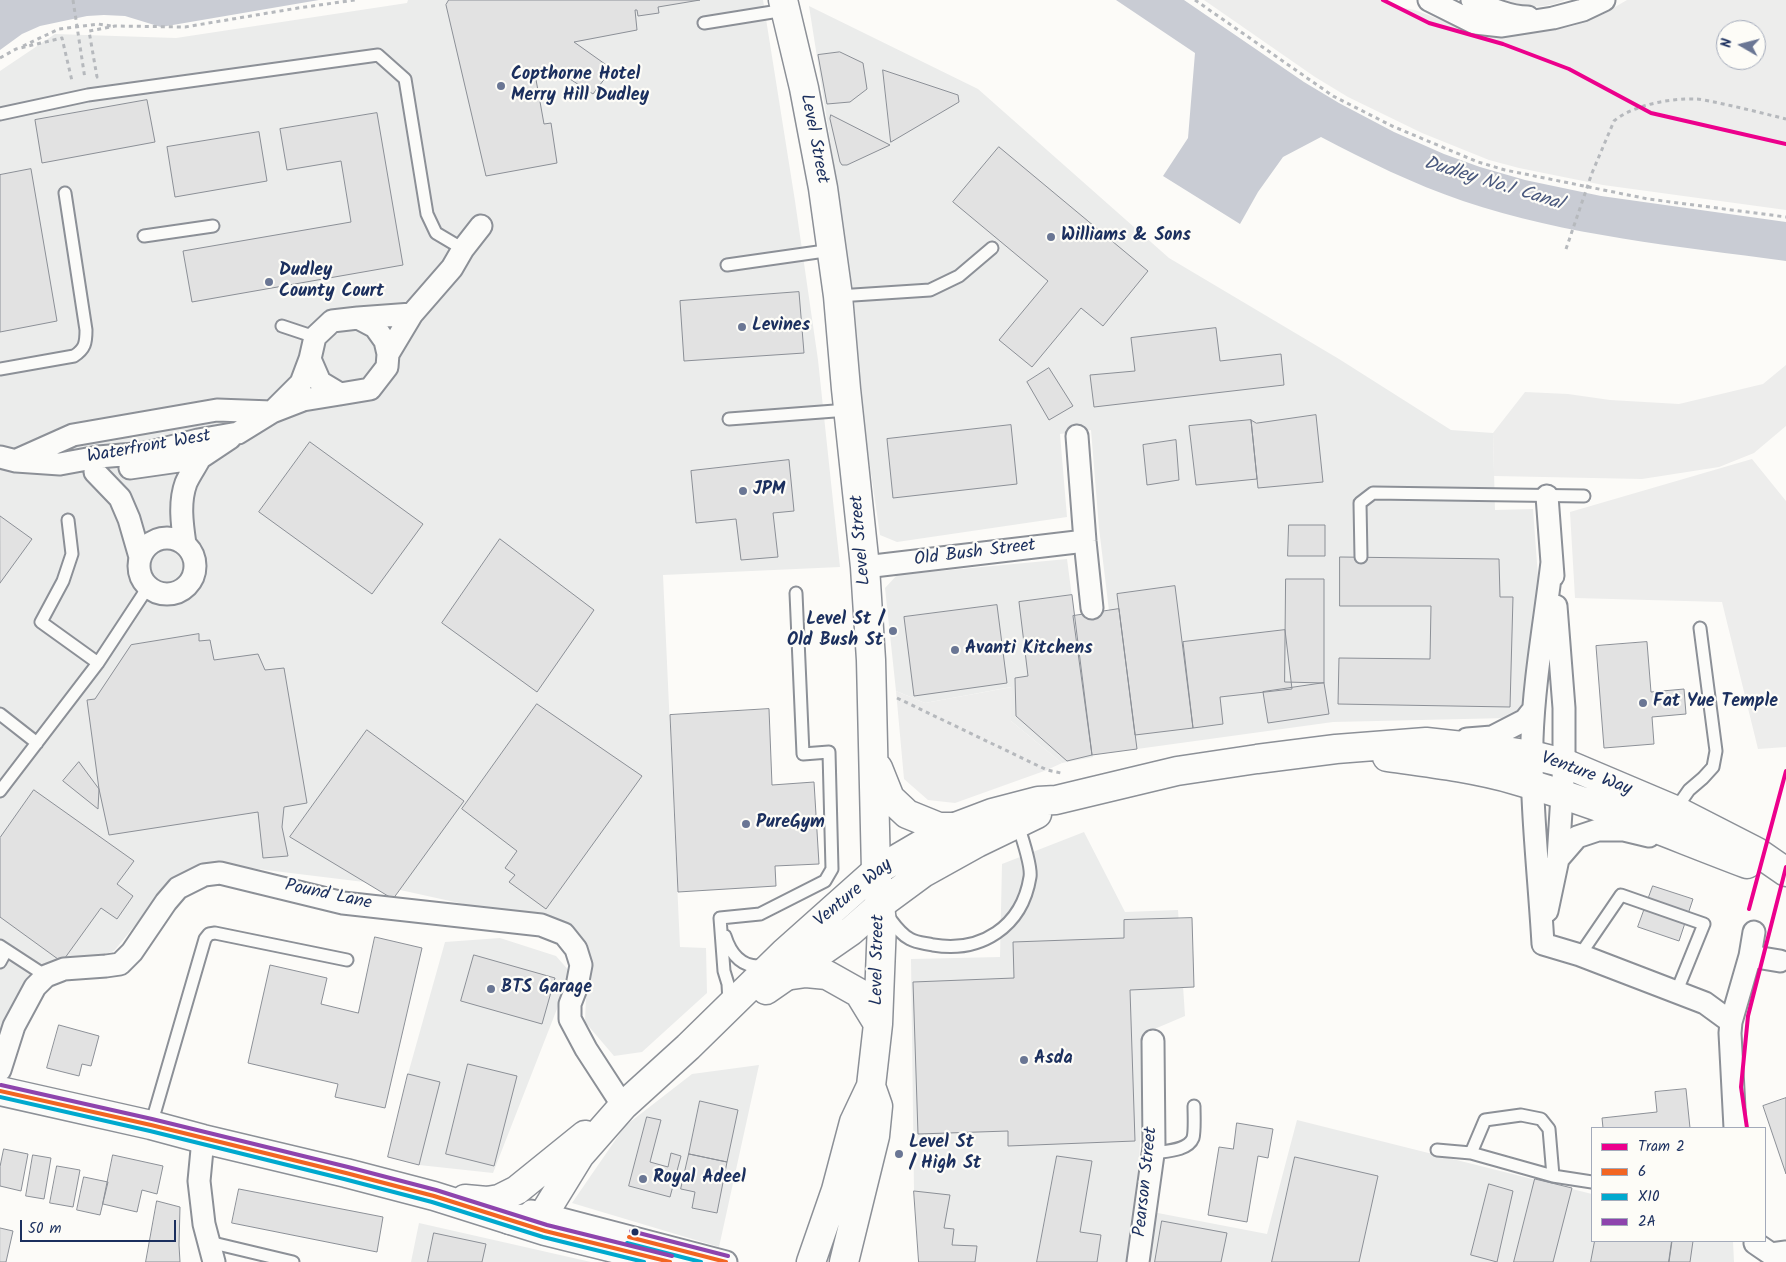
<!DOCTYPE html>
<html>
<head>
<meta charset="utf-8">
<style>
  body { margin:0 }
  #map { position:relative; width:1786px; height:1262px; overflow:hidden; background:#fcfbf8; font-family:Kalam,sans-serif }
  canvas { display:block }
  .legend { position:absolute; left:1591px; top:1127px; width:175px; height:115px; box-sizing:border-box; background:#fdfcf7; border:1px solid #a3aaba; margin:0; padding:6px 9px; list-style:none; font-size:15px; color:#1b2f5e }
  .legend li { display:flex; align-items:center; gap:10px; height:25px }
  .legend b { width:25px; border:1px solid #a3aaba }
  .north { position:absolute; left:1716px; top:20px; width:50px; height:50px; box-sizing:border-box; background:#fdfcf7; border:1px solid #a3aaba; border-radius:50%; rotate:278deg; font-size:14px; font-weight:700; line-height:20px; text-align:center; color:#1b2f5e }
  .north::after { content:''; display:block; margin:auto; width:18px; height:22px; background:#6a7694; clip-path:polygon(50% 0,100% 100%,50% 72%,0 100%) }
  .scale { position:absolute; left:20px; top:1220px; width:156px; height:22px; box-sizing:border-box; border:2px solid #1b2f5e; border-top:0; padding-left:6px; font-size:15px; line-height:18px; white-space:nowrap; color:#1b2f5e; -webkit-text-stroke:4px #fdfcf7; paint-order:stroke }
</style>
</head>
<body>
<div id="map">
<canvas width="1786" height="1262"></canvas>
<ul class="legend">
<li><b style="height:6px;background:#ec008c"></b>Tram 2</li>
<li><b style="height:6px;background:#f26522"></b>6</li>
<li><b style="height:6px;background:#00a9ce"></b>X10</li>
<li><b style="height:6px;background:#8e44ad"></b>2A</li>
</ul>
<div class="north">N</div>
<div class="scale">50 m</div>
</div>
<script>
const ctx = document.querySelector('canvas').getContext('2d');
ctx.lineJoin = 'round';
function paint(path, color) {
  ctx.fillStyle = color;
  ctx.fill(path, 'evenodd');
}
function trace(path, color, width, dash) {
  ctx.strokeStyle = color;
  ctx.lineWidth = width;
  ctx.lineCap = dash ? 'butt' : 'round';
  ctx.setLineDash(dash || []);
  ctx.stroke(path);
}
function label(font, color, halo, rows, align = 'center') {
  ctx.font = font + ' Kalam,sans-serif';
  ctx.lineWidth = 4.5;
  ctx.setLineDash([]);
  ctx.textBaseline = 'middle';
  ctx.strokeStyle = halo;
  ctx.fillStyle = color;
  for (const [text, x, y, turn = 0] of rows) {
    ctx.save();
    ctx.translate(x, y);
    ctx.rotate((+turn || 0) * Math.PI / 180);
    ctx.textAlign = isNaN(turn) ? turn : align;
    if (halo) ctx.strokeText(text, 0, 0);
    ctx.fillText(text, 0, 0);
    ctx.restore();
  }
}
const built = new Path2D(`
  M 408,0 L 763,0 L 795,201 L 818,360 L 840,567 L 663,575 L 680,947 L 706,948 L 707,993 L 642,1052 L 614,1056 L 585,1022 L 588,944 L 518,916 L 364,882 L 217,864 L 164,890 L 114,951 L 46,976 L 0,1051 L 0,71 L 55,34 L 176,38 L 407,3 Z
  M 809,6 L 978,89 L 1169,258 L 1339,359 L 1451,430 L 1493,433 L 1495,510 L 1533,509 L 1539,590 L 1529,699 L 1520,712 L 1508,718 L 1333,722 L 1137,749 L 1117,750 L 1109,611 L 1099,528 L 1091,430 L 1060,434 L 1067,517 L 897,542 L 880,535 L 866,439 L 836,178 Z
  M 1067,559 L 1093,757 L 1062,763 L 1011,721 L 1011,687 L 925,703 L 896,691 L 885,588 L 897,575 Z
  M 1084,832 L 1125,912 L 1178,910 L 1185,1016 L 1145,1033 L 1137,1209 L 1267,1234 L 1297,1120 L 1592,1194 L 1592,1241 L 1733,1241 L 1734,1262 L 919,1262 L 914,1191 L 911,959 L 1000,957 L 1002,864 Z
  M 500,938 L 556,956 L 571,973 L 493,1173 L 419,1165 L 388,1157 L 408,1074 L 445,942 Z
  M 759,1065 L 719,1247 L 572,1203 L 625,1126 L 692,1074 Z
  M 419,1223 L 591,1262 L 411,1262 Z`);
const green = new Path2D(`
  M 1204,0 L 1385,0 L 1398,7 L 1415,10 L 1457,26 L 1503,35 L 1535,33 L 1573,26 L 1603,14 L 1627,0 L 1786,0 L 1786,210 L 1603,185 L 1519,168 L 1489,160 L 1422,133 L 1348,97 L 1315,77 ZM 1726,30 L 1756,30 L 1756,60 L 1726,60 Z
  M 1491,0 L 1565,0 C 1542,11 1515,6 1491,0 Z
  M 1786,365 L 1786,426 L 1754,453 L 1719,467 L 1642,479 L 1494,476 L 1493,433 L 1525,392 L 1568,394 L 1610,400 L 1679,404 L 1763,384 Z
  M 1752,459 L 1786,501 L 1786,747 L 1758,749 L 1722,602 L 1575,598 L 1570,512 Z
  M 1012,687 L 1011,721 L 1062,763 L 1047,770 L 955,803 L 928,800 L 904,779 L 896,691 L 925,703 Z`);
const water = new Path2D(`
  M 0,0 L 319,0 L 161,27 L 125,16 L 104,15 L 87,16 L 40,26 L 22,34 L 0,50 Z
  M 1116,0 L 1184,0 L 1304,82 L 1339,103 L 1394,132 L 1444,154 L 1480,167 L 1525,180 L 1601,196 L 1786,222 L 1786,261 C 1677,246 1567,236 1463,201 C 1413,184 1367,161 1321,137 L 1283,157 L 1258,192 L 1240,224 L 1163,176 L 1188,138 L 1195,53 Z`);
const building = new Path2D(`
  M 449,0 L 700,0 L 658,7 L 659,13 L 638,16 L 637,10 L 635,10 L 637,30 L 574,42 L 612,69 L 593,94 L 553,68 L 535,74 L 544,124 L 551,123 L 557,163 L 486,176 L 446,5 Z
  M 840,52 L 863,63 L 867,89 L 850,102 L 827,104 L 818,55 Z
  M 883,70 L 958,95 L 959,102 L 891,142 Z
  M 147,100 L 155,142 L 42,163 L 35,120 Z
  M 377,113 L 403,265 L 192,302 L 183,251 L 351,222 L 341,161 L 287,170 L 280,129 Z
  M 831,115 L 890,145 L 847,165 L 842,165 L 840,162 L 830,119 Z
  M 259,132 L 267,181 L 175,197 L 167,147 Z
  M 999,147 L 1148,271 L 1103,326 L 1081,308 L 1032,367 L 999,340 L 1048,281 L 953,202 Z
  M 31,169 L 57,321 L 0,332 L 0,175 Z
  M 799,292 L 804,353 L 684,361 L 680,301 Z
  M 1216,328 L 1220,361 L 1281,354 L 1284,385 L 1094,407 L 1090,375 L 1135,371 L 1131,338 Z
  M 1049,368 L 1073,406 L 1049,420 L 1027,382 Z
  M 1316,415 L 1323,482 L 1258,488 L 1251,420 L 1256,423 Z
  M 1251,420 L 1257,479 L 1196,485 L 1189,426 Z
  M 1011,425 L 1017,484 L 893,498 L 887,439 Z
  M 1176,440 L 1179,480 L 1147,485 L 1143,445 Z
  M 310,442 L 423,524 L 372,594 L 259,512 Z
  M 789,460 L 794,511 L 773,513 L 778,557 L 741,560 L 736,519 L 696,523 L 691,471 Z
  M 0,516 L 32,539 L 0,583 Z
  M 1289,525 L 1325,525 L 1325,556 L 1288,556 Z
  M 500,539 L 594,610 L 537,692 L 442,623 Z
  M 1340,557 L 1499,559 L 1500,597 L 1513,597 L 1510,707 L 1338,704 L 1339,658 L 1430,659 L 1431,606 L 1340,606 Z
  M 1286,579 L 1324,579 L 1324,683 L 1285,682 Z
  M 1175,586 L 1193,728 L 1135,735 L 1117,594 Z
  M 1072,595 L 1092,755 L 1067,761 L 1016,716 L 1015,678 L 1028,676 L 1019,602 Z
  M 997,605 L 1007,683 L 914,696 L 904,617 Z
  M 1119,609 L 1137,749 L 1092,755 L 1073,616 Z
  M 1285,630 L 1292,689 L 1220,697 L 1223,724 L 1193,728 L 1183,642 Z
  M 199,634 L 199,641 L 210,640 L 214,660 L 258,654 L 265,670 L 284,668 L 307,803 L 284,807 L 282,827 L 288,856 L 263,858 L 258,812 L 109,835 L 99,789 L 87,700 L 95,699 L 131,645 Z
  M 1647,642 L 1651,692 L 1684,689 L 1686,714 L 1652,717 L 1654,744 L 1604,748 L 1596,646 Z
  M 1324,683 L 1329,714 L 1268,723 L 1263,692 Z
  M 537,704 L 642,776 L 546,909 L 509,882 L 515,875 L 505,868 L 517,851 L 462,809 Z
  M 769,709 L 772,785 L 814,782 L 819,864 L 775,866 L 776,886 L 678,892 L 670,715 Z
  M 367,730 L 464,801 L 393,899 L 290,837 Z
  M 79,762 L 99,789 L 98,809 L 63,781 Z
  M 34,790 L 134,861 L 117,884 L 133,896 L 117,919 L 101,908 L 62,962 L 0,917 L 0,838 Z
  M 1653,886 L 1693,899 L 1679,941 L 1638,927 Z
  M 1192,918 L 1194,987 L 1130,990 L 1135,1141 L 1008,1146 L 1008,1131 L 918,1134 L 913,982 L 1014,978 L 1013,942 L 1124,938 L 1124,920 Z
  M 375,937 L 422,948 L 385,1108 L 335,1097 L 338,1084 L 248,1063 L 270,965 L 327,978 L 321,1004 L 358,1013 Z
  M 474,955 L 555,978 L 542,1024 L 461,1001 Z
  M 59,1025 L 99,1036 L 91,1066 L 82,1064 L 79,1076 L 47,1068 Z
  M 468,1064 L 517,1076 L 494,1166 L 446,1154 Z
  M 408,1074 L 440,1082 L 419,1165 L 388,1157 Z
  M 1686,1089 L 1690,1128 L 1603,1128 L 1602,1118 L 1657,1112 L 1655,1092 Z
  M 1786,1098 L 1786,1174 L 1763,1106 Z
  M 700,1101 L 738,1110 L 727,1162 L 689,1154 Z
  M 647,1117 L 661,1120 L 650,1162 L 668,1167 L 671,1153 L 681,1156 L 670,1197 L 629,1186 Z
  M 1237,1123 L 1273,1129 L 1268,1158 L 1258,1156 L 1247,1222 L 1208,1215 L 1219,1147 L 1233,1149 Z
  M 4,1149 L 28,1154 L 21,1191 L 0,1186 L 0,1167 Z
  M 689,1154 L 727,1162 L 717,1213 L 692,1208 L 695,1192 L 681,1189 Z
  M 33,1155 L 51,1158 L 44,1199 L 26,1196 Z
  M 113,1155 L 163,1166 L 157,1194 L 142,1190 L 137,1212 L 103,1204 Z
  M 1057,1156 L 1092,1161 L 1080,1232 L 1101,1235 L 1097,1262 L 1037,1262 Z
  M 1295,1157 L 1378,1176 L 1359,1262 L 1272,1262 Z
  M 57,1166 L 80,1170 L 73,1207 L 50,1203 Z
  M 84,1177 L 108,1182 L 100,1215 L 77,1210 Z
  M 1535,1179 L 1572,1188 L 1553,1262 L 1514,1262 Z
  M 1489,1184 L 1513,1191 L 1497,1262 L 1471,1255 Z
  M 239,1189 L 383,1217 L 377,1252 L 232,1223 Z
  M 914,1191 L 950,1195 L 944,1228 L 954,1229 L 952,1245 L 977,1246 L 975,1262 L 919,1262 Z
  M 157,1201 L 180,1207 L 179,1245 L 180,1262 L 146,1262 Z
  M 1162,1221 L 1227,1233 L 1221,1262 L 1155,1262 Z
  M 0,1228 L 13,1231 L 6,1262 L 0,1262 Z
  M 434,1233 L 486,1244 L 482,1262 L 428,1262 Z
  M 1595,1241 L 1672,1241 L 1669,1262 L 1591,1262 Z
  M 1672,1241 L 1693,1241 L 1690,1262 L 1669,1262 Z`);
const path = new Path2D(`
  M 1195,0 L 1333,96 L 1392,126 L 1478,162 L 1505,170 L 1648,199 L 1786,217
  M 23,46 L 59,29 L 98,24 L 111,26
  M 0,58 L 16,49 L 62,38 L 72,81
  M 96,77 L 97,77 L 89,31 L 115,26 L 185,27 L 298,8 L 355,0
  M 1592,173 L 1614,121 C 1633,105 1671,98 1695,99 C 1701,99 1708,101 1714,102 C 1738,107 1762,113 1786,119
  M 897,698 L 1047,770 L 1061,773`);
const lane = new Path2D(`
  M 704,23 L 785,10
  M 0,114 L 88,95 L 378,55 L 405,79 L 427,214 L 436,233 L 463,249
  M 144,236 L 213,226
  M 727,265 L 832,250
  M 838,296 L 930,290 L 959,276 L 992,248
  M 282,326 L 315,337
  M 0,369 L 74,356 C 85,349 86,343 86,330 L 65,193
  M 729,419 L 848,410
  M 68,520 L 72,554 L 63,581 L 41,622 L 98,663
  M 1361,557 L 1360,503 L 1373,493 L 1584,496
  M 0,714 L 37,743
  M 0,791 L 98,663 L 148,587
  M 1675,810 L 1689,790 L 1703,778 L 1713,767 L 1716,751 L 1700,628
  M 887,915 C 894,924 900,934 910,939 C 917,943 925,943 933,945 C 981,953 1022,927 1030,877 C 1032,866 1021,834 1017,822
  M 720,918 L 760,914 L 825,881 L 832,869 L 829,752 L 803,754 L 796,593
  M 720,918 L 724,971 L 728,984 L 729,1002
  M 725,936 C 731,955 743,970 766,965
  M 0,946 L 46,976
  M 1580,955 L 1621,895 L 1704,924 L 1676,993
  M 0,962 L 6,951
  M 151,1125 L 205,939 L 209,934 L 215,933 L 347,960
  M 1437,1150 L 1471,1153 L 1553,1176 L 1592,1182
  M 1154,1153 C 1165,1151 1188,1151 1193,1138 C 1195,1131 1194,1114 1194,1106
  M 1471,1153 L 1485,1120 L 1521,1115 L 1541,1119 L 1549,1129 L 1553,1176
  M 209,1242 L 293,1262`);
const street = new Path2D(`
  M 1429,0 L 1475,23 L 1502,26 L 1553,18 L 1583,10 L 1604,0
  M 1472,0 C 1489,8 1509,17 1528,17
  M 412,314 L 452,268 L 463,249 L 481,226
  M 358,318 L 412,314 L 388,354
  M 276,408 L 301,383 L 310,359 L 315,337 L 332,321 L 358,318 L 375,327 L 385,341 L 388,354 L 387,367 L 370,389 L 340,394 L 320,382 L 310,359
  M 1077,436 L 1085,541 L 1092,608
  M 0,457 L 16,461 L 60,464 L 98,457 L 147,453 L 198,440 L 238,433 L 272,412 L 303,400 L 340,394
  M 17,460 L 73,435 L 217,410 L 272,412
  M 130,468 L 200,458 L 230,438
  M 95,472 L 120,498 L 129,519 L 140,557
  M 1547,496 L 1553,576
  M139 566a28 28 0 1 1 56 0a28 28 0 1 1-56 0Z
  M 185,544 C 182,524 179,502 186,483 C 190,474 196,466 200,458
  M 1552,562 C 1545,621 1534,680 1532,739 C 1531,809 1539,875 1543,944 L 1580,955 L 1705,1003 L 1731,1022
  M 865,567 L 1085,541
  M 1467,739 L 1492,737 L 1525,720 L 1533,710
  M 1558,859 L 1577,837 L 1598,830 L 1624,830 L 1649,836
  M 1547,911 L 1558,859 L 1564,763 L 1564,708 L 1556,606
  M 1750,956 L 1780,961
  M 0,1070 L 14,1026 L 35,987 L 46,976 L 64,969 L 106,966 L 120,964 L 132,952 L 166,902 L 178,888 L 204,875 L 220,873 L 343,903 L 541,925 L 564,934 L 576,949 L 581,965 L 577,986 L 570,1004 L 570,1019 L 586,1049 L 623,1106
  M 1735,1128 L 1730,1033 L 1731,1022 L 1750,956 L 1754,932
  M 203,1139 L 199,1181 L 204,1224 L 214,1262
  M 531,1211 L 726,1262
  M 1755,1243 L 1771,1254 L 1786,1252
  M 1138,1262 L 1154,1147 L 1153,1041`);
const secondary = new Path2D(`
  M 783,0 L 804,88 L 823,188 L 838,296 L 846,389 L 865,567 L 871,660 L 876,871 L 882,923 L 878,1024 L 871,1086 L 854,1122 L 836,1190 L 811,1262
  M 878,768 L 890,798 L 907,814 L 939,827 L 955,827
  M 785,976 L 806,973 L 827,975 L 859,993 L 878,1024
  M 510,1220 L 545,1231 L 670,1262
  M 844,1262 L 875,1136 L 878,1106 L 871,1086`);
const primary = new Path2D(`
  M 1387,757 C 1430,763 1473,768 1515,780 C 1594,802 1670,835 1747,864
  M 766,990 L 851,931 L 885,901 L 923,873 L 977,843 L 1037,814
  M 0,1091 L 151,1125 L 203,1139 L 346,1173 L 434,1196 L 510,1220 L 531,1218 L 545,1212 L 580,1155 L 623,1106 L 688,1047 L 784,953 L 876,871 L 941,833 L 955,827 L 992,813 L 1038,801 L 1056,800 L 1177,771 L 1257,759 L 1336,749 L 1426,742 L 1499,750 L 1532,755 L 1564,763 L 1675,810 L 1757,852 L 1786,872
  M 465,1199 L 487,1201 L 499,1199 L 517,1190 L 585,1135`);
const pathBridge = new Path2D(`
  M 73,0 L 85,79
  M 1566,249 L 1592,173`);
const bus1 = new Path2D(`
  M 0,1091 L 151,1125 L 346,1173 L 434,1196 L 545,1231 L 670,1262
  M 629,1237 L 726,1262`);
const bus2 = new Path2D(`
  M 0,1097 L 150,1131 L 344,1179 L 432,1202 L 543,1237 L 644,1262
  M 627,1243 L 701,1262`);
const bus3 = new Path2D(`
  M 1,1085 L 152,1119 L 348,1167 L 436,1190 L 547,1225 L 672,1256
  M 631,1231 L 728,1256`);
const tram1 = new Path2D(`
  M 1383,0 L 1429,23 L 1503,44 L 1569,69 L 1651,113 L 1786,144
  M 1749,909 L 1786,771
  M 1747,1128 L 1741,1087 L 1748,1016 L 1786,867`);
const markers = [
  [501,86,5,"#6a7694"],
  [1051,237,5,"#6a7694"],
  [269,282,5,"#6a7694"],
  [742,327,5,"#6a7694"],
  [743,491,5,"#6a7694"],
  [893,631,5,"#6a7694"],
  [955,650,5,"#6a7694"],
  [1643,703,5,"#6a7694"],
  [746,824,5,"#6a7694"],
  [491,989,5,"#6a7694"],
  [1024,1060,5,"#6a7694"],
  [899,1154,5,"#6a7694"],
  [643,1179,5,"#6a7694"],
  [635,1232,4.5,"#1b2f5e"]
];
const poiNames = [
  ["Copthorne Hotel",511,76],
  ["Merry Hill Dudley",511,97],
  ["Williams & Sons",1061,237],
  ["Dudley",279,272],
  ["County Court",279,293],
  ["Levines",752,327],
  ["JPM",753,491],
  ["Level St /",883,621,"right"],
  ["Old Bush St",883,642,"right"],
  ["Avanti Kitchens",965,650],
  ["Fat Yue Temple",1653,703],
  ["PureGym",756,824],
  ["BTS Garage",501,989],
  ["Asda",1034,1060],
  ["Level St",909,1144],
  ["/ High St",909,1165],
  ["Royal Adeel",653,1179]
];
const streetNames = [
  ["Level Street",813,139,79],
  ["Waterfront West",149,448,-10],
  ["Level Street",862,540,-95],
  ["Old Bush Street",975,554,-7],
  ["Venture Way",1586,775,20],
  ["Venture Way",854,894,-40],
  ["Pound Lane",328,896,12],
  ["Level Street",879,960,-89],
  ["Pearson Street",1147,1182,-84]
];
const waterNames = [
  ["Dudley No.1 Canal",1493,185,17]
];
paint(built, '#ebeceb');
paint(green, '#ededec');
paint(water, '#c9ccd4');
paint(building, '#e2e2e2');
trace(building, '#8c9097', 1);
trace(lane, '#8c9097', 15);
trace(street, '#8c9097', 25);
trace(secondary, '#8c9097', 31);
trace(primary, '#8c9097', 31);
trace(path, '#b6b9bd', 3, [4, 4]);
trace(lane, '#fbfbf9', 11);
trace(street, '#fbfbf9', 21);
trace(secondary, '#fbfbf9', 28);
trace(primary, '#fbfbf9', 28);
trace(pathBridge, '#b6b9bd', 3, [4, 4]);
trace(bus1, '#f26522', 4);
trace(bus2, '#00a9ce', 4);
trace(bus3, '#8e44ad', 4);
trace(tram1, '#ec008c', 4);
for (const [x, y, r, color] of markers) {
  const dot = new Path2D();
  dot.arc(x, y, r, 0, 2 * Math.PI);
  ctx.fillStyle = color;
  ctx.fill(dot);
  trace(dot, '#fdfcf7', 2);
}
label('bold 18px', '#1b2f5e', '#fdfcf7', poiNames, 'left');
label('18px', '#1b2f5e', '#fdfcf7', streetNames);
label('italic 19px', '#49587d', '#fdfcf7', waterNames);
</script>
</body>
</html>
